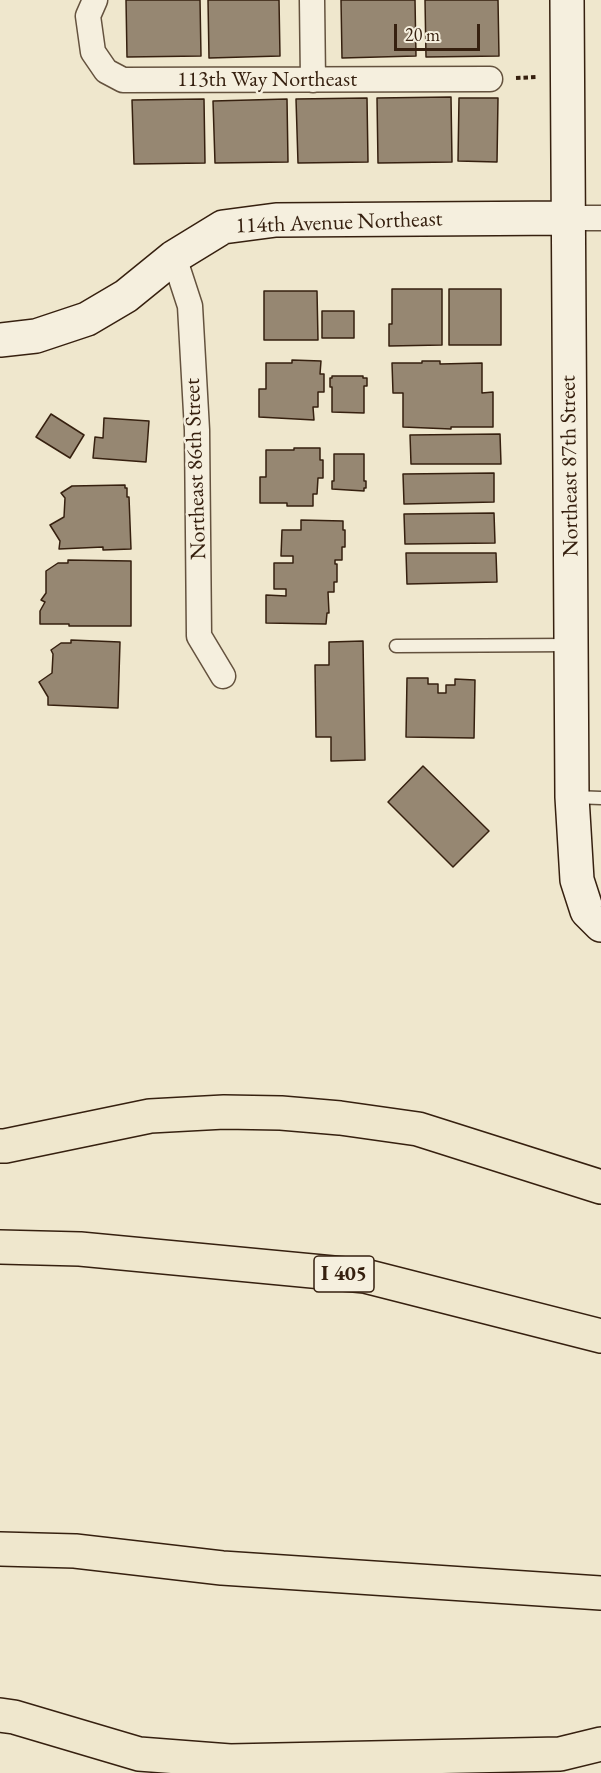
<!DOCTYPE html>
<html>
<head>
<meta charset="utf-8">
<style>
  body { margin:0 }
  #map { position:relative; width:601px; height:1773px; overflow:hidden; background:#efe7cd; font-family:"EB Garamond",serif }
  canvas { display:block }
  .scale { position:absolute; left:394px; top:24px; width:86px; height:27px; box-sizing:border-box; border:3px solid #36200f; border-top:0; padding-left:8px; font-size:18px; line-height:21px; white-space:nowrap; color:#36200f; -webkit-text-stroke:4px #f5efde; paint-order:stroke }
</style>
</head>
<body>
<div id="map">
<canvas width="601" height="1773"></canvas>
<div class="scale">20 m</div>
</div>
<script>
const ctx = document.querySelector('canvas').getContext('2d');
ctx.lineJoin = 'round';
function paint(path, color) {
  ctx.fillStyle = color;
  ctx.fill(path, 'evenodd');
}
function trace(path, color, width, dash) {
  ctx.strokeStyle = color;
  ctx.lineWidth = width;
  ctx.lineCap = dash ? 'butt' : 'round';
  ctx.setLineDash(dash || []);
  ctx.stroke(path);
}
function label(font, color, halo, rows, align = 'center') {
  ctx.font = font + ' "EB Garamond",serif';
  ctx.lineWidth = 5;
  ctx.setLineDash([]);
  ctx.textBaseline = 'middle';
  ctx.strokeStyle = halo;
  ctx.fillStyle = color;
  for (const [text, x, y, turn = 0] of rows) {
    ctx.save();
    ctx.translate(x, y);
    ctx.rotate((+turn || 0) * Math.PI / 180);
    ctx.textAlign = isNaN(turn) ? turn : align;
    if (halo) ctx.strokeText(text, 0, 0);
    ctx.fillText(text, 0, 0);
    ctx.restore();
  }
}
const building = new Path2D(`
  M 126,0 L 200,0 L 201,56 L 127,57 Z
  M 208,0 L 279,0 L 280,56 L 209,58 Z
  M 341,0 L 415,0 L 416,56 L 342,58 Z
  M 425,0 L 498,0 L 499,56 L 426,57 Z
  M 451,97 L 452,162 L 378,163 L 377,98 Z
  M 367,98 L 368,162 L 298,163 L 296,99 Z
  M 459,98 L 498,98 L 497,162 L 458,161 Z
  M 204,99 L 205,163 L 134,164 L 132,100 Z
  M 287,99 L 288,162 L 215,163 L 213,101 Z
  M 392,289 L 442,289 L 442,345 L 389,346 L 389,324 L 392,324 Z
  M 449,289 L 501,289 L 501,345 L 449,345 Z
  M 264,291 L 317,291 L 318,340 L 264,340 Z
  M 322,311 L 354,311 L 354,338 L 322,338 Z
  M 292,360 L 321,361 L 320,374 L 324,374 L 324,392 L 318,392 L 318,407 L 313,407 L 314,420 L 259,417 L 259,389 L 266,389 L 266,363 L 292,363 Z
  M 422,361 L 440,361 L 440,364 L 482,363 L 482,393 L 493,392 L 493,427 L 451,427 L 451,429 L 403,427 L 403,393 L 393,393 L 392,363 L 422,363 Z
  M 332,376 L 363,376 L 363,378 L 367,378 L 367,386 L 364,386 L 364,413 L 332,412 L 332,387 L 330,387 L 330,378 L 332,378 Z
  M 51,414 L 84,435 L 70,458 L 36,437 Z
  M 104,418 L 149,421 L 146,462 L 93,458 L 95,437 L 103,438 Z
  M 500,434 L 501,464 L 411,464 L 410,435 Z
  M 294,448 L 320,448 L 320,460 L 323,460 L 323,478 L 318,478 L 317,494 L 313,494 L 313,506 L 287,506 L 287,503 L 260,503 L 260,477 L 266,477 L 266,450 L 294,450 Z
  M 334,454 L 364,454 L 364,481 L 366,481 L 366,488 L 364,488 L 364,491 L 332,489 L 332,481 L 334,481 Z
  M 494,473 L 494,502 L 404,504 L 403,474 Z
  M 125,485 L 125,488 L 127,488 L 127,497 L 129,497 L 131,549 L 103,550 L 103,547 L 59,549 L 60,541 L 50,525 L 64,517 L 65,498 L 61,493 L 72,486 Z
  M 494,513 L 495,543 L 405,544 L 404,514 Z
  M 301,520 L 343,521 L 343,530 L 345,530 L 345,547 L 342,547 L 342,560 L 335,560 L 335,564 L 337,564 L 337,582 L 334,582 L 334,592 L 328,592 L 329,613 L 327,613 L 326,624 L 266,623 L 266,595 L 286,596 L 286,589 L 274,589 L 274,563 L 293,563 L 293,556 L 281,556 L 282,530 L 301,530 Z
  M 406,553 L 496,553 L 497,582 L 407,584 Z
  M 68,560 L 131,561 L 131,626 L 69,626 L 69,624 L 40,624 L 40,611 L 45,602 L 41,600 L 46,593 L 46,571 L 58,563 L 68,563 Z
  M 71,640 L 120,642 L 118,708 L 48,705 L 48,697 L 39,682 L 52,673 L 53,654 L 51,650 L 61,643 L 71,643 Z
  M 363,641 L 365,760 L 331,761 L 331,737 L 316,737 L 315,665 L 329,665 L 329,642 Z
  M 407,678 L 428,678 L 428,684 L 438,684 L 438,693 L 446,693 L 446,685 L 455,685 L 455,679 L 475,680 L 474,738 L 406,737 Z
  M 423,766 L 489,831 L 453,867 L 388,802 Z`);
const path = new Path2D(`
  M 516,78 L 538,77`);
const lane = new Path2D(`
  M 396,646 L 570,645
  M 573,797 L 601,798`);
const street = new Path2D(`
  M 95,0 L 88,16 L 93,52 L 106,71 L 123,80 L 490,79
  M 312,0 L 313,80
  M 569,218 L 601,218
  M 174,257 L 190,306 L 197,430 L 199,636 L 223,676`);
const secondary = new Path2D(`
  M 567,0 L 572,797 L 577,880 L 587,911 L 601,925
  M 0,340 L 36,336 L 87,319 L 126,296 L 174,257 L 223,227 L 276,220 L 569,218`);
const highway = new Path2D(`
  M 0,1146 L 5,1146 L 150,1116 L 224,1112 L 281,1113 L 340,1118 L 418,1129 L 601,1187
  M 0,1247 L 80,1249 L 365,1276 L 601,1336
  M 0,1549 L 75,1551 L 222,1568 L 601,1593
  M 0,1715 L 14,1717 L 139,1754 L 230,1761 L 560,1754 L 601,1744`);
const shields = [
  [344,1274,60]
];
const shieldNames = [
  ["I 405",344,1274]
];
const streetNames = [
  ["113th Way Northeast",267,80],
  ["114th Avenue Northeast",339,223,-2],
  ["Northeast 87th Street",570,466,-91],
  ["Northeast 86th Street",196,469,-92]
];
paint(building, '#968772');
trace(building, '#36200f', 1.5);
trace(lane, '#64523e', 15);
trace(street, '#64523e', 27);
trace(secondary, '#36200f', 36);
trace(highway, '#36200f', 36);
trace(path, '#36200f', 4, [4.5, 3]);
trace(lane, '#f5efde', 12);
trace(street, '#f5efde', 24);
trace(secondary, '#f5efde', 33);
trace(highway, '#efe7cd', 33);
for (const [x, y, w] of shields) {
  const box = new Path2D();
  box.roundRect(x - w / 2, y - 18, w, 36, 4.5);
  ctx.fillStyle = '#f5efde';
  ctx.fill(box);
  trace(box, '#36200f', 1.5);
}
label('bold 21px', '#36200f', null, shieldNames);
label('22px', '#36200f', '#f5efde', streetNames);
</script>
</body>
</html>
